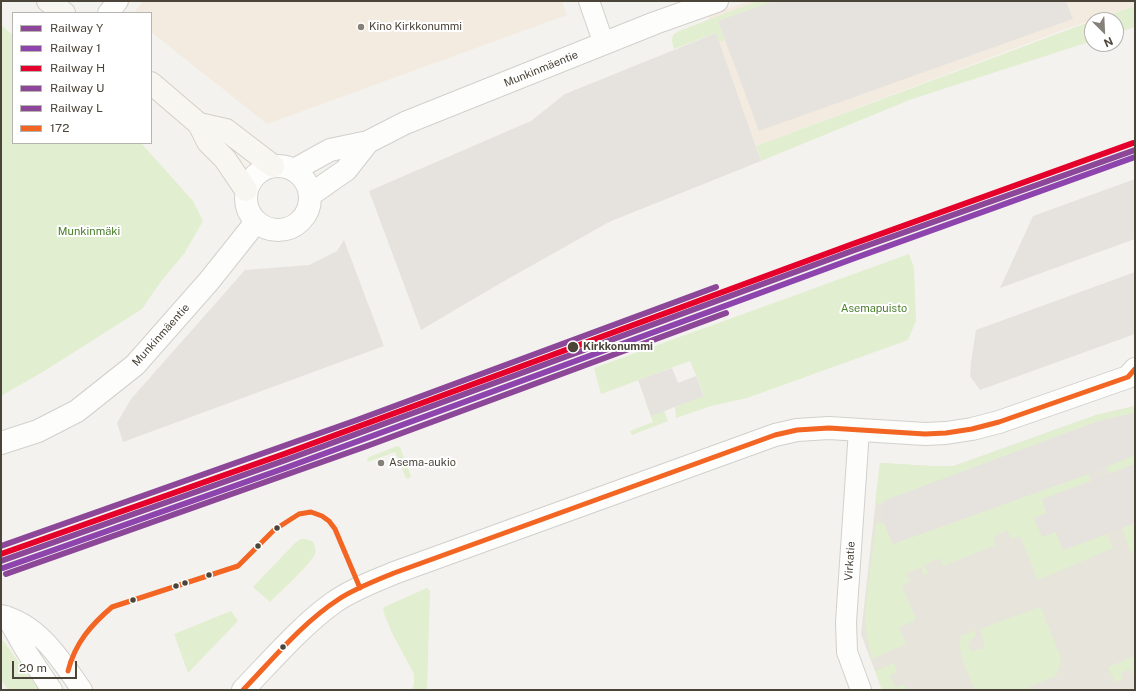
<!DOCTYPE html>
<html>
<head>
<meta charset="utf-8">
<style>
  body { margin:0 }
  #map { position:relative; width:1136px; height:691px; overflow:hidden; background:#f4f2ee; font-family:"Public Sans",sans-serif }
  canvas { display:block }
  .frame { position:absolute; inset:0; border:2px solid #4b4439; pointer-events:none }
  .legend { position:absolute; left:12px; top:12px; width:140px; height:132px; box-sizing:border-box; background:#fff; border:1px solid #b7b4b0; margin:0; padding:5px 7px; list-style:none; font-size:12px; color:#4b4439 }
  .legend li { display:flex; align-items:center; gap:8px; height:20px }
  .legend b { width:20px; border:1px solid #b7b4b0 }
  .north { position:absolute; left:1084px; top:12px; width:40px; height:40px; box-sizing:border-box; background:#fff; border:1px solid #b7b4b0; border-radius:50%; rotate:156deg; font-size:11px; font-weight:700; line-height:16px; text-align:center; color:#4b4439 }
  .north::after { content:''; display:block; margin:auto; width:14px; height:18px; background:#868178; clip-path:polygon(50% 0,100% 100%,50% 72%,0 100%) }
  .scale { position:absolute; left:12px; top:661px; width:65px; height:18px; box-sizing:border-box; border:2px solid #4b4439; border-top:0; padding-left:5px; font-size:12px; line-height:14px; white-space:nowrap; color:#4b4439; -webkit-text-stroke:3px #fff; paint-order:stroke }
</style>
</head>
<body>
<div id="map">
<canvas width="1136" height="691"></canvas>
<div class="frame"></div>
<ul class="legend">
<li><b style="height:5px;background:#8c4799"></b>Railway Y</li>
<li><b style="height:5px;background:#8e44ad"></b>Railway 1</li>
<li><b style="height:5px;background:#e4002b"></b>Railway H</li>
<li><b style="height:5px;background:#8c4799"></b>Railway U</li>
<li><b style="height:5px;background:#8c4799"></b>Railway L</li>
<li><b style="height:5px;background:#f26522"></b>172</li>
</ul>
<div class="north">N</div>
<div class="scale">20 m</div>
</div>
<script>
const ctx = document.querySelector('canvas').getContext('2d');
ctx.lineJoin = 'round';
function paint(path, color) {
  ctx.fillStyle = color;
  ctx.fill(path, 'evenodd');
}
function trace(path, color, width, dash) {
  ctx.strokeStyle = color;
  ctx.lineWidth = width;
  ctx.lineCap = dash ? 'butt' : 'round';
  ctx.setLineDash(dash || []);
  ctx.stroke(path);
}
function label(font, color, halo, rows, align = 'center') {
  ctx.font = font + ' "Public Sans",sans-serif';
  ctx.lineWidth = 4;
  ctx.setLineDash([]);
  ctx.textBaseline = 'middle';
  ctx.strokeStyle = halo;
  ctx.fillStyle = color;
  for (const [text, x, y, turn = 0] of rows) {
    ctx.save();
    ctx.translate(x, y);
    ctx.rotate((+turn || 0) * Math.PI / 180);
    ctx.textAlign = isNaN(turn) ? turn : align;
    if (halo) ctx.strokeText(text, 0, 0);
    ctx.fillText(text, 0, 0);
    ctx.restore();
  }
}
const residential = new Path2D(`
  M 1135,406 L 1135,690 L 882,690 L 861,634 L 880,463 L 932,466 L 954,466 L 1096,415 Z`);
const commercial = new Path2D(`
  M 143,1 L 562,1 L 567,15 L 267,124 L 151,32 L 151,13 L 134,13 Z
  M 749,1 L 1135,1 L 1135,6 L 1063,30 L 756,146 L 708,15 Z`);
const green = new Path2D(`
  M 758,1 L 774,1 L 718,21 L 725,40 L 719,42 L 716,33 L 674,49 L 672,41 L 673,35 L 679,31 Z
  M 1135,6 L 1135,27 L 1116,33 L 1116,20 L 1094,20 Z
  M 1092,21 L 1092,41 L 912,99 L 761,161 L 756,146 Z
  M 1,25 L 13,35 L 13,143 L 141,143 L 193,201 L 203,221 L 184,254 L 162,280 L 142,309 L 46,370 L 1,396 Z
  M 909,254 L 914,268 L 916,321 L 908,340 L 747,398 L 711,406 L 676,418 L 675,407 L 704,395 L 690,361 L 601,394 L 594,368 Z
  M 646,403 L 661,403 L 668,421 L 632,435 L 630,431 L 653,422 Z
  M 1135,406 L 1135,413 L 1099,421 L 886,500 L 879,505 L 875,503 L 880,463 L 932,466 L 954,466 L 1096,415 Z
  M 397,446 L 400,447 L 411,476 L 409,479 L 406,478 L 395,452 L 368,462 L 367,458 Z
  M 1135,455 L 1135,464 L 1110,474 L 1107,469 L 1108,466 Z
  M 1088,474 L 1091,481 L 1042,499 L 1047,513 L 1034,518 L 1056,532 L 1063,550 L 1107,534 L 1113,548 L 1038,580 L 1020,536 L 1011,539 L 1007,530 L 993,537 L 996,545 L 943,566 L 940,558 L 924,565 L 928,574 L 924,575 L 921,567 L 906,573 L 910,582 L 902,586 L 916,620 L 899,627 L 906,644 L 872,659 L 865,627 L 866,601 L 876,523 L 884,523 L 893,544 Z
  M 1135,523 L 1135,553 L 1131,553 L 1122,528 Z
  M 301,539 C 305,539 309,539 313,542 C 315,545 316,550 315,554 C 309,566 281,591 270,602 L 253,587 L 295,543 Z
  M 427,588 L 430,591 L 427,690 L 412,690 L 414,684 L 414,674 L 392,633 L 383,611 L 384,607 Z
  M 1040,607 L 1041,608 L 1060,656 L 1061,662 L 1056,676 L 1028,687 L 1029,690 L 975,690 C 969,674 956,653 961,636 L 975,630 L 976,636 L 970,641 L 968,646 L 972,651 L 985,648 L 983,639 L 980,629 Z
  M 231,611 L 238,621 L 188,673 L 174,634 Z
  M 1,638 L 39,690 L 8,690 L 1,679 Z
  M 1135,656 L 1135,674 L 1133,675 L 1130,669 L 1121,673 L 1123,679 L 1115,682 L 1108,667 Z
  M 894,663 L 897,672 L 890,675 L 895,688 L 904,684 L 906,690 L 882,690 L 875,671 Z`);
const parking = new Path2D(`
  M 774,1 L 1066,1 L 1073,19 L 759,131 L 718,21 Z
  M 716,33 L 761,161 L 609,222 L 499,284 L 421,330 L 369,191 L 531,121 L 565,94 Z
  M 1135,179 L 1135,239 L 1000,288 L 1033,216 Z
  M 344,240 L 384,346 L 123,442 L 117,423 L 131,399 L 245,270 L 309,265 L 337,251 Z
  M 1135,272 L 1135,334 L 980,390 L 970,376 L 971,362 L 976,330 Z
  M 672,368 L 678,383 L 696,376 L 704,396 L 651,416 L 638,380 Z
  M 1135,413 L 1135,455 L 1088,474 L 893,544 L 882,517 L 882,507 L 886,500 L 1099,421 Z
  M 1135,464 L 1135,523 L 1063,550 L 1056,532 L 1042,537 L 1034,518 L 1047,513 L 1042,500 Z`);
const minor = new Path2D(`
  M 589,1 L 604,44
  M 108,13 L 118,1
  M 859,430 L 846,622 L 847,652 L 861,690
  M 1,615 C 39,624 61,660 82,690
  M 6,616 L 26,651 L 52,690`);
const tertiary = new Path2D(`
  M246 198a32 32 0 1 1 64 0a32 32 0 1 1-64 0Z
  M 294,170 L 330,150 L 368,142 L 405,123 L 655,23 L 717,1
  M 310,195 L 346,170 L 368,142
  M 1,443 L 38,431 L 77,411 L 135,365 L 209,281 L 256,222
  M 243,690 C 271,661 301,626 333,603 C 351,590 373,582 394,573 L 775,435 L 797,430 L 829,428 L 925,434 L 946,433 L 972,429 L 999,422 L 1128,377 L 1135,369`);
const secondary = new Path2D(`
  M 48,1 L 64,13
  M 151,83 L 199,124 L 208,142 L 225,159 L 246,190
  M 199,124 L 226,130 L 273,166`);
const bus1 = new Path2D(`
  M 68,671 C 75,643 91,625 112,607 L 238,566 L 274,530 L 299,514 L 311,512 L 322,516 L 329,521 L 335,529 L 360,588
  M 243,690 C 273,659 302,623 339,599 C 356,588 375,581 394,573 L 775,435 L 797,430 L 829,428 L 925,434 L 946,433 L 972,429 L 999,422 L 1128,377 L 1135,369`);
const rail1 = new Path2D(`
  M 1,561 L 286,460 L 852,251 L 1135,150`);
const rail2 = new Path2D(`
  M 3,568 L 288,467 L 855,258 L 1135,157`);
const rail3 = new Path2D(`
  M 1,554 L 284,454 L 850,245 L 1133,143`);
const rail4 = new Path2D(`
  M 6,574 L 367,446 L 726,313`);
const rail5 = new Path2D(`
  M 1,546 L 357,420 L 716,287`);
const markers = [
  [361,27,4,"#868178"],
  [573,347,6,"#4b4439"],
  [381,463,4,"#868178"],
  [277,528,3.5,"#4b4439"],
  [258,546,3.5,"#4b4439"],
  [209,575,3.5,"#4b4439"],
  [185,583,3.5,"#4b4439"],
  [176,586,3.5,"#4b4439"],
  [133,600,3.5,"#4b4439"],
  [283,647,3.5,"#4b4439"]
];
const poiNames = [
  ["Kino Kirkkonummi",369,27],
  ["Asema-aukio",389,463]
];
const streetNames = [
  ["Munkinmäentie",541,69,-22],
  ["Munkinmäentie",161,335,-48],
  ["Virkatie",850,561,-86]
];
const parkNames = [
  ["Munkinmäki",89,232],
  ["Asemapuisto",874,309]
];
const stopNames = [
  ["Kirkkonummi",583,347]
];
paint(residential, '#e7e4dc');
paint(commercial, '#f3ebdf');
paint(green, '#e1eecf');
paint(parking, '#e6e3df');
trace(minor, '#d2d0cb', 22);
trace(tertiary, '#d2d0cb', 24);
trace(secondary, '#d3cfc5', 24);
trace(minor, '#fdfdfc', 20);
trace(tertiary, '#fdfdfc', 22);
trace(secondary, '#f7f6f1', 22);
trace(bus1, '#f26522', 5);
trace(rail1, '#8c4799', 6);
trace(rail2, '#8e44ad', 6);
trace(rail3, '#e4002b', 6);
trace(rail4, '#8c4799', 6);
trace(rail5, '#8c4799', 6);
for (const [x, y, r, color] of markers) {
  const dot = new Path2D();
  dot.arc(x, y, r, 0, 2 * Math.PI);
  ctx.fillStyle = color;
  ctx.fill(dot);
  trace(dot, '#fff', 1.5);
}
label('11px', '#4b4439', '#fff', poiNames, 'left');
label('11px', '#4b4439', '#fff', streetNames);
label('11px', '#4a7f2a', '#fff', parkNames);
label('bold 11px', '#4b4439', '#fff', stopNames, 'left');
</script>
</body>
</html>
